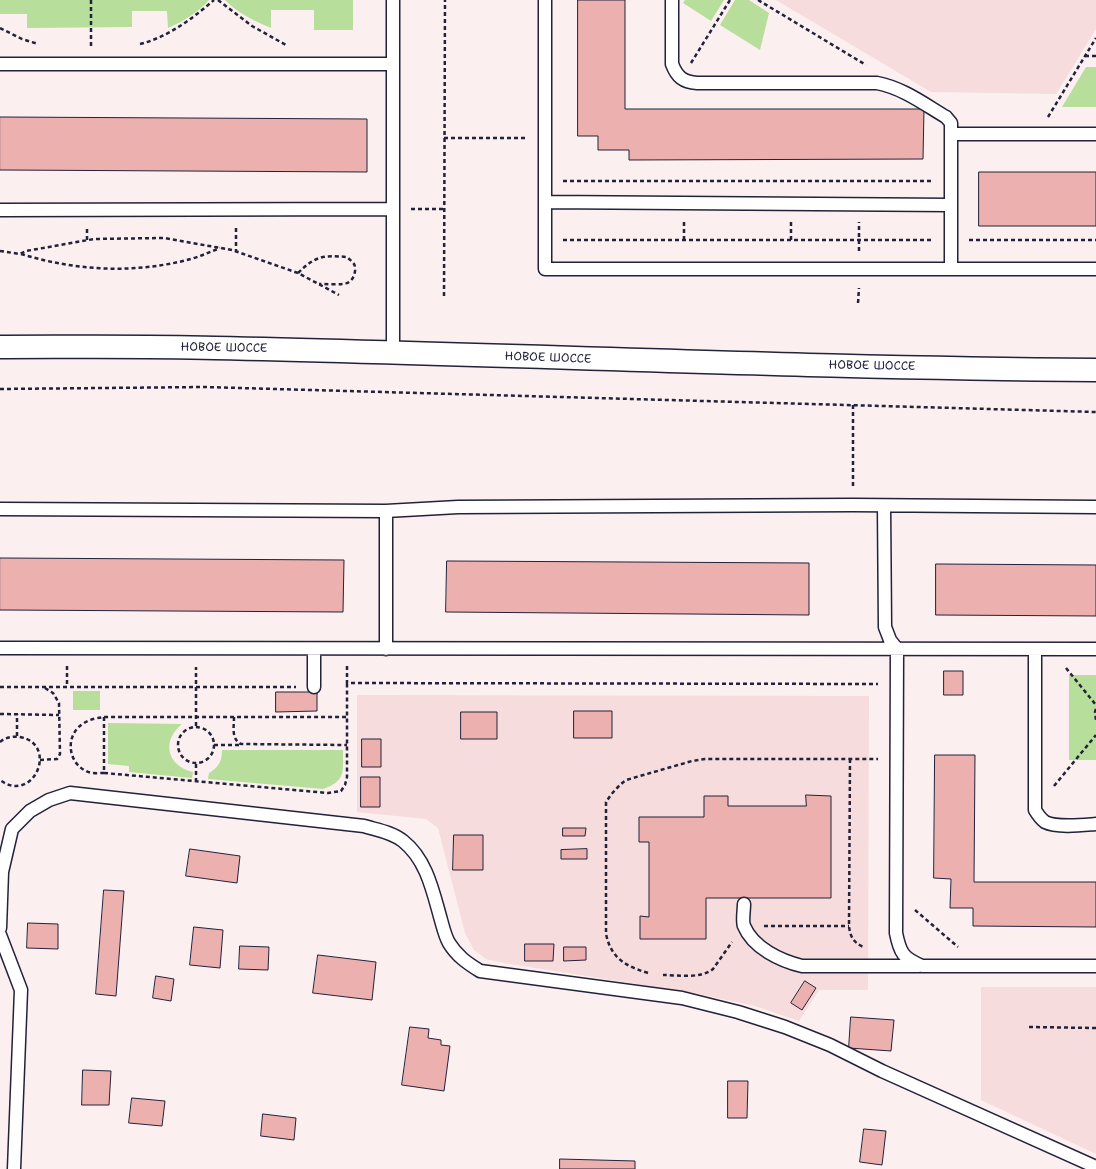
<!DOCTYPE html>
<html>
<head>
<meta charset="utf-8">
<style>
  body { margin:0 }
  canvas { display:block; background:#fbefef }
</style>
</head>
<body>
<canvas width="1096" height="1169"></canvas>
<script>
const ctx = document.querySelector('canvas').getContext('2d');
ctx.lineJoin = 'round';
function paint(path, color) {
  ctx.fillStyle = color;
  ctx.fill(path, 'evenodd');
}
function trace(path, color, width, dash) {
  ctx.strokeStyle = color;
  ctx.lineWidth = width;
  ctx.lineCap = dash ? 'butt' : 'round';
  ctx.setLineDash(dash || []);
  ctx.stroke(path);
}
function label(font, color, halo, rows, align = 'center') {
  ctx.font = font + ' "Shantell Sans",sans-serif';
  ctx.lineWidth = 4;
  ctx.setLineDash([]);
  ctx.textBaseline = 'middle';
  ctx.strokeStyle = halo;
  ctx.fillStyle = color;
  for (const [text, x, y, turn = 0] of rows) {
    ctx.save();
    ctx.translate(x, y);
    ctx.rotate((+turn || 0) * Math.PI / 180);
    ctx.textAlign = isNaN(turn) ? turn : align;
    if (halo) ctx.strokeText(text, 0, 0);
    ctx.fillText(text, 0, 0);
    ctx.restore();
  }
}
const built = new Path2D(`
  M 776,0 L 1096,0 L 1096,29 L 1056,94 L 931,92 Z
  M 357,695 L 869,696 L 868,990 L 819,990 L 799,1021 L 755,1006 L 694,993 L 504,963 L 486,959 L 474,950 L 465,933 L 438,828 L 426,819 L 357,812 Z
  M 981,987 L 1096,987 L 1096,1154 L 981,1100 Z`);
const green = new Path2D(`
  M 0,0 L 209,0 C 197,13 184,21 168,28 L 167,11 L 132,11 L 132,27 L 27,28 L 27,14 L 0,14 Z
  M 225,0 L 353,0 L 353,30 L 314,30 L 314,10 L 271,10 L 271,28 C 254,21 238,13 225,0 Z
  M 685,0 L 724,0 L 711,21 L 683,3 Z
  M 735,0 L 749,0 L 769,13 L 760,50 L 720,25 Z
  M 1086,67 L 1096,67 L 1096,107 L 1062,107 Z
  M 1069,675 L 1096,675 L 1096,760 L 1069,760 Z
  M 73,691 L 100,691 L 100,710 L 73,710 Z
  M 108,723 L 182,724 C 161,741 167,766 193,772 L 192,778 L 129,772 L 129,766 L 108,764 Z
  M 222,750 L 343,750 C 343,772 346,781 323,789 L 208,779 L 209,773 C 219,767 222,761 222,750 Z`);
const building = new Path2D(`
  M 578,0 L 625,0 L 625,109 L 924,109 L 923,159 L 629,160 L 629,150 L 598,150 L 598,136 L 578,136 Z
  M 0,117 L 367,119 L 367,172 L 0,170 Z
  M 979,172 L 1096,172 L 1096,226 L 979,226 Z
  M 0,558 L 344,560 L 343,612 L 0,610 Z
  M 447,561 L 809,563 L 809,615 L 446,612 Z
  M 936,564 L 1096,565 L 1096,616 L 936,615 Z
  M 944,671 L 963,671 L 963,695 L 944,695 Z
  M 276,692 L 317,692 L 317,711 L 276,712 Z
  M 574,711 L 612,711 L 612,738 L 574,738 Z
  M 461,712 L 497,712 L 497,739 L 461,739 Z
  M 362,739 L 381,739 L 381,767 L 362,767 Z
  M 935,755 L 975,755 L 974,882 L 1096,882 L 1096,927 L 973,926 L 973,908 L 950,908 L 951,879 L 934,878 Z
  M 361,777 L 380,777 L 380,807 L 361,807 Z
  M 806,795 L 831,796 L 831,898 L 706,898 L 706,939 L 640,939 L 640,916 L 649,917 L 649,842 L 639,842 L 639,817 L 704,817 L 704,796 L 728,796 L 728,806 L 806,806 Z
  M 563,828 L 586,828 L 585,836 L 563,836 Z
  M 454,835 L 483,835 L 483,870 L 453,870 Z
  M 190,849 L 240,856 L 237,883 L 186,876 Z
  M 587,849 L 587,859 L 561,859 L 561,850 Z
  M 104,890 L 124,891 L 116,996 L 96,994 Z
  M 28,923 L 58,924 L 58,949 L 27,948 Z
  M 194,927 L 223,930 L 220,968 L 190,965 Z
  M 525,944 L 554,944 L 553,961 L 525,961 Z
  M 240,946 L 269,947 L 268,970 L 239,969 Z
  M 564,947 L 586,947 L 586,960 L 564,961 Z
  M 318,955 L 376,962 L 372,1000 L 313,993 Z
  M 156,976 L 174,979 L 171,1001 L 153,998 Z
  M 805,981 L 816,988 L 802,1010 L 791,1003 Z
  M 851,1017 L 894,1020 L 891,1051 L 849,1048 Z
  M 410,1027 L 429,1029 L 428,1038 L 441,1040 L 441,1045 L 450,1046 L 444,1091 L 402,1085 Z
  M 83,1070 L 111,1071 L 109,1105 L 82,1105 Z
  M 728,1081 L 748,1081 L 747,1118 L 728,1118 Z
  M 132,1098 L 165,1101 L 162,1126 L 129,1123 Z
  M 263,1114 L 296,1118 L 294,1140 L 261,1136 Z
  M 864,1129 L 886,1131 L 882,1165 L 860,1162 Z
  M 560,1159 L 635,1161 L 635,1169 L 560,1169 Z`);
const path = new Path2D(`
  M 218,0 L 252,26 L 286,45
  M 758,0 L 866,65
  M 0,28 L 22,39 L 38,44
  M 140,44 C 168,37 192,19 214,0
  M 91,46 L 91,0
  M 1085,56 L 1096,56
  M 691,63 L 730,0
  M 1048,117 L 1096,38
  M 444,138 L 528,138
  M 563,181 L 934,181
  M 411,209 L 444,209
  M 236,228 L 236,251
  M 87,240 L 87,228
  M 563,240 L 932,240
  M 684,240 L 684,221
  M 791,240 L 791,222
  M 969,240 L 1096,240
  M 0,251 L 20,254 L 26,251 L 94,239 L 164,238 L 232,250 L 298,273 L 339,295
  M 859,251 L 859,222
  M 21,254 C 77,271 134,274 191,259 C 201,256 210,252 220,248
  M 298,273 C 315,256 323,255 347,257 C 349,259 352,261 354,264 C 357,269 354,281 347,283 C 343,285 325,284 319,284
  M 444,296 L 445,0
  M 858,303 L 859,288
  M 0,389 L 204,387 L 1096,412
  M 853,405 L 853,487
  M 67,666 L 67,687
  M 347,666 L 347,683 L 878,684
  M 1066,668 L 1096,705
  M 0,687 L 296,687
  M 1096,709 L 1095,712 L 1096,720
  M 0,714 L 59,715
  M 104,717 L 104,773 C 99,773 91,774 86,771 C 67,762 65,734 84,723 C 90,719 98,718 104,717 L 347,717
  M 234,717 C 234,727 231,739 241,744 L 347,745
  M 196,726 L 196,667
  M178 745a18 18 0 1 1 36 0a18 18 0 1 1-36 0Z
  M 17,736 L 17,714
  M 0,742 C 6,737 13,736 20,737 C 59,744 34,805 0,780
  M 214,745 L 242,745
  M 850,759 L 849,926 C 850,936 853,942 863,947
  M 40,760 L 57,759 L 60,754 L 59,703 L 53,693 L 45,688
  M 104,773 L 328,793 L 341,791 L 345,785 L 347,777 L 347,683
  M 196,782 L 196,763
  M 1054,786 L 1096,735
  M 915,910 L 958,947
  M 764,926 L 849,926
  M 648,973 C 625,966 611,958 606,934 L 606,802 C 612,793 617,787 626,780 L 692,761 L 705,759 L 878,759
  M 663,975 C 678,975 701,979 713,969 L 732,942
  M 1029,1027 L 1096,1028`);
const lane = new Path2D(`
  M 545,0 L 545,269 L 1096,269
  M 672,0 L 672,64 C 677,77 683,82 697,83 L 877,83 C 903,88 924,104 946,117 L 951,123 L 951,134
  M 0,64 L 393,64
  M 545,202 L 951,205
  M 0,210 L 393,209
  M 951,269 L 951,134 L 1096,134
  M 393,353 L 393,0
  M 884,506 L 885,627 L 890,640 L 897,649 L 896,933 C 900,953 903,958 922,966 L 1096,966
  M 0,509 L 386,511 L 458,507 L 853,505 L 1096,507
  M 0,648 L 1096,649
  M 386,649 L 386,511
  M 1035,649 L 1035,810 C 1038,815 1041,819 1045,822 C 1057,828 1083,825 1096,824
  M 314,687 L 314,649
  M 744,904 C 744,911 742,921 744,926 C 753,948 781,961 802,966 L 919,966
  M 0,928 L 2,872 L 12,829 L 30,811 L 49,800 L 70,793 L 364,826 C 377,830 392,832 403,841 C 427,860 433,892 441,920 C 443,927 445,936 449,943 C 457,956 467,963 480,971 L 682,998 L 738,1012 L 785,1027 L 830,1045 L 882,1071 L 1096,1167
  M 0,935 L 21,990 L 14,1169`);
const secondary = new Path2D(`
  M 0,347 C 72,347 143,346 215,348 C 509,354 802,368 1096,370`);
const streetNames = [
  ["НОВОЕ ШОССЕ",224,348,1],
  ["НОВОЕ ШОССЕ",548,358,2],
  ["НОВОЕ ШОССЕ",872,366,1]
];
paint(built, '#f6dcdc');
paint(green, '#b7de9a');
paint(building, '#ecb0af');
trace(building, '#22223b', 1);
trace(lane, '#22223b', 15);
trace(secondary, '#22223b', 25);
trace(path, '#22223b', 2.5, [4, 3]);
trace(lane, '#fff', 12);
trace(secondary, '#fff', 22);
label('12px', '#22223b', '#fff', streetNames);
</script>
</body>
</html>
